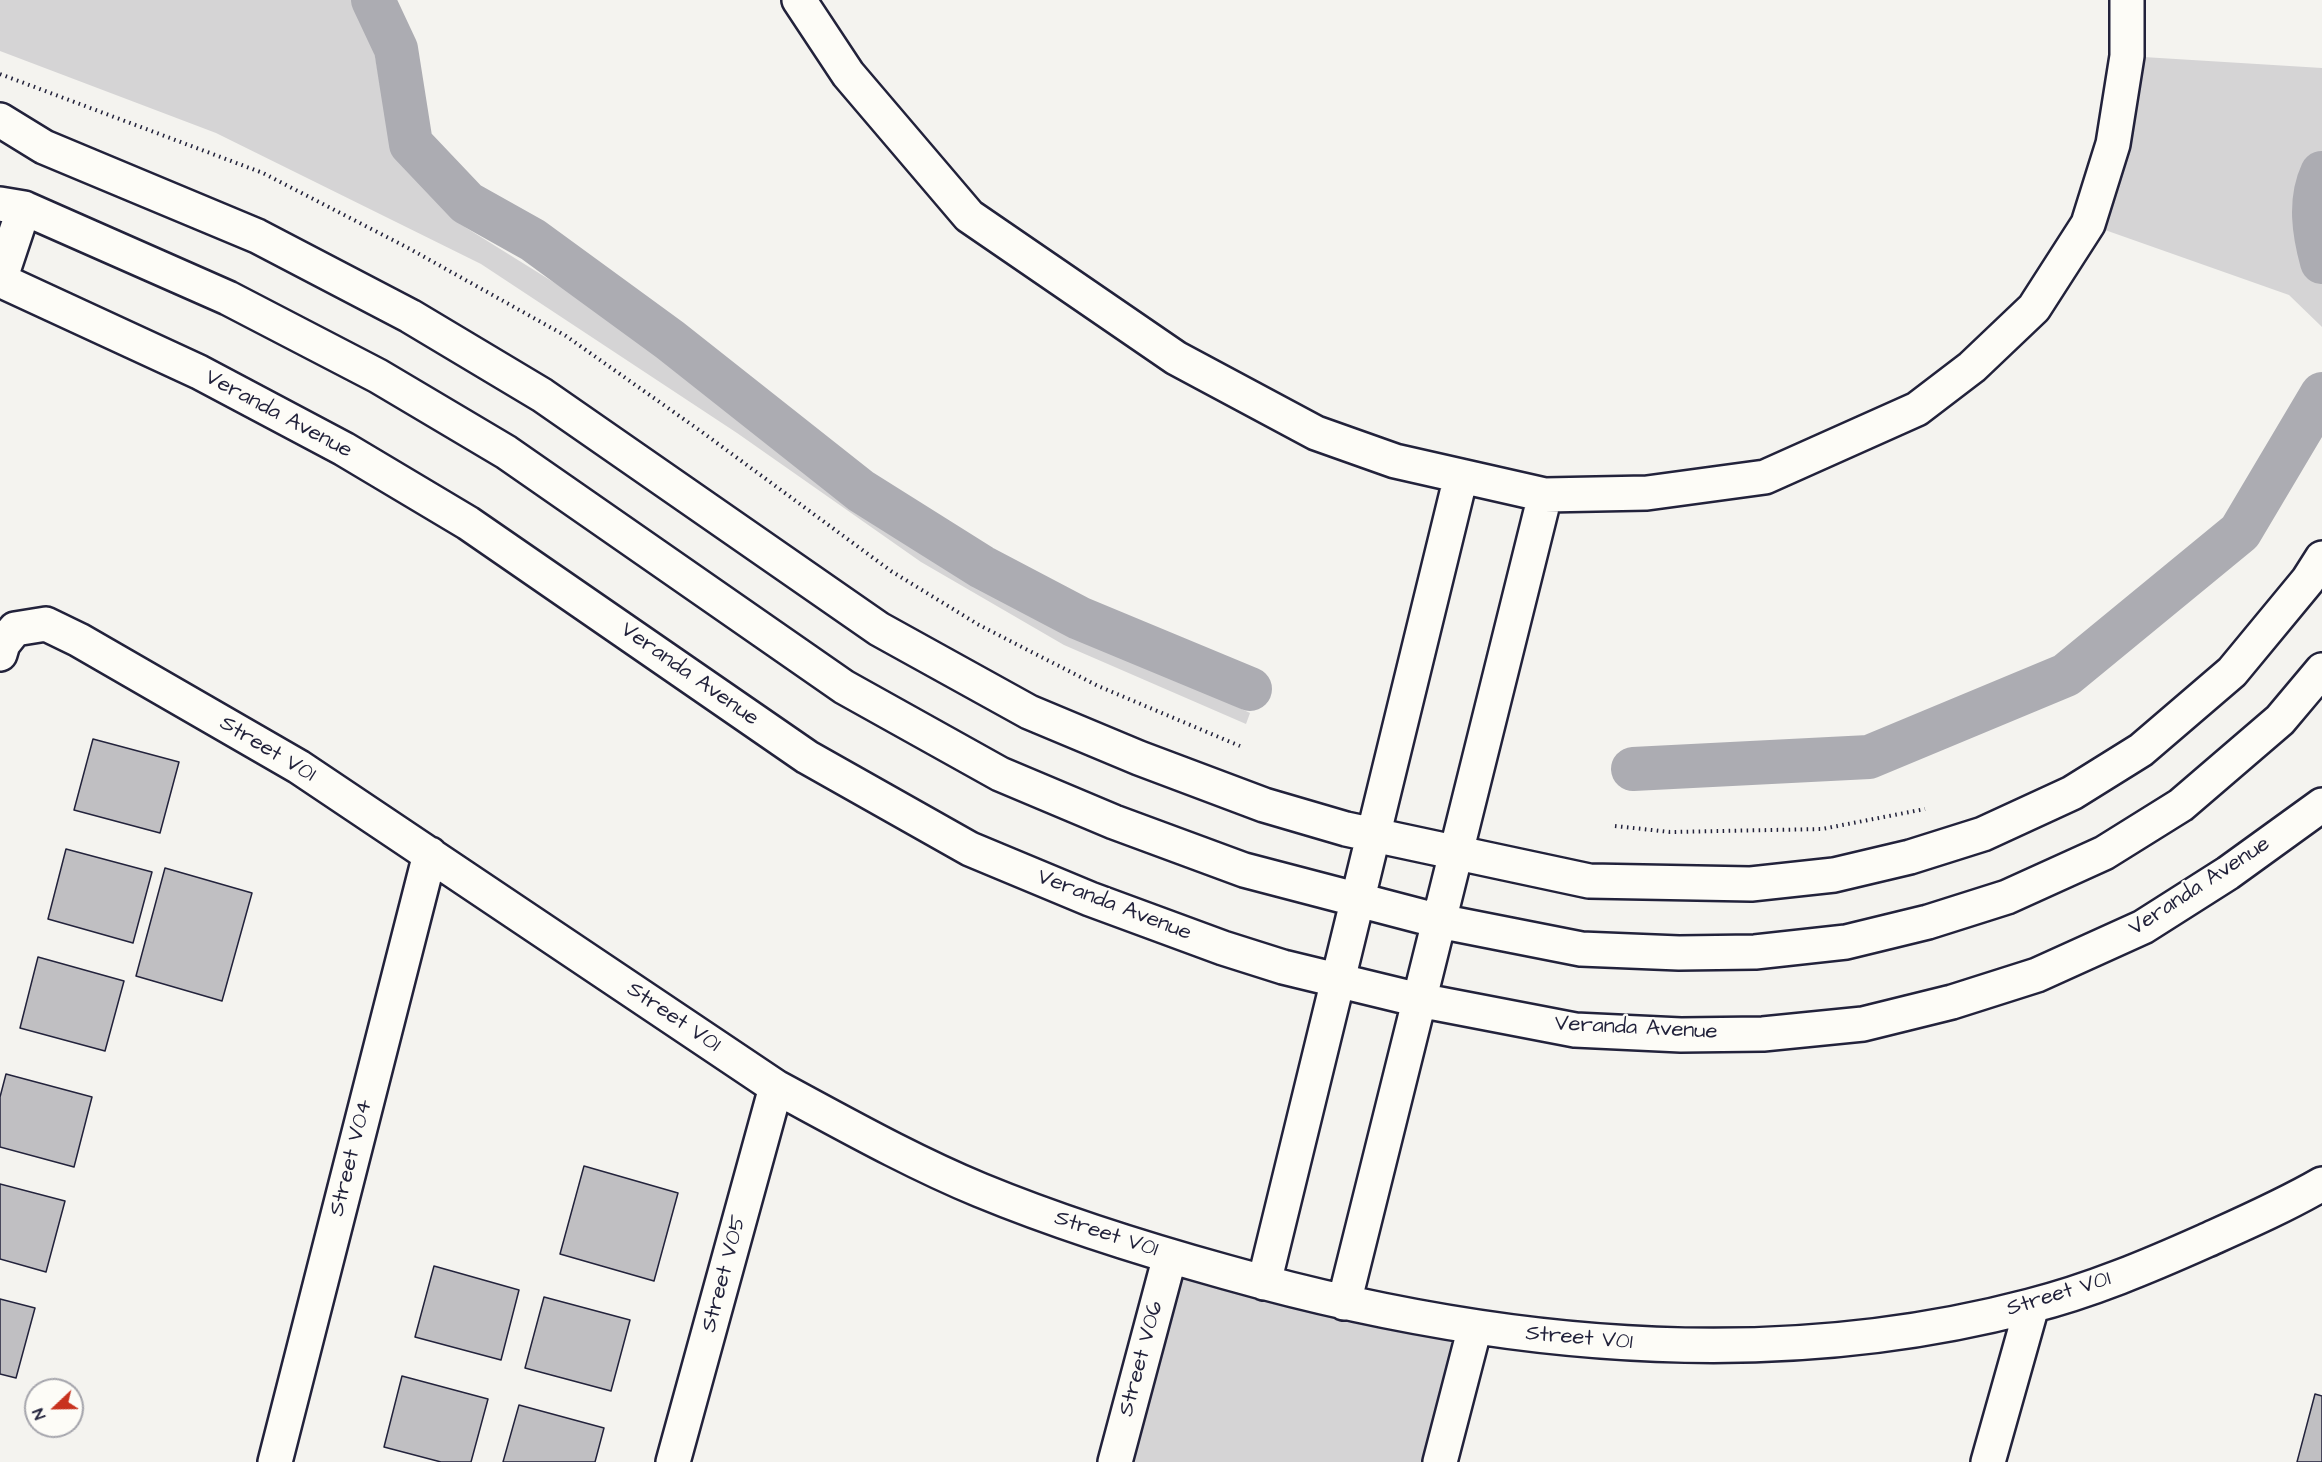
<!DOCTYPE html>
<html>
<head>
<meta charset="utf-8">
<style>
  body { margin:0 }
  #map { position:relative; width:2322px; height:1462px; overflow:hidden; background:#f4f3ef; font-family:"Architects Daughter",sans-serif }
  canvas { display:block }
  .north { position:absolute; left:24px; top:1378px; width:60px; height:60px; box-sizing:border-box; background:#fdfcf7; border:2px solid #a5a5ac; border-radius:50%; rotate:248deg; font-size:16px; font-weight:700; line-height:24px; text-align:center; color:#22223b }
  .north::after { content:''; display:block; margin:auto; width:21px; height:27px; background:#c8321e; clip-path:polygon(50% 0,100% 100%,50% 72%,0 100%) }
</style>
</head>
<body>
<div id="map">
<canvas width="2322" height="1462"></canvas>
<div class="north">N</div>
</div>
<script>
const ctx = document.querySelector('canvas').getContext('2d');
ctx.lineJoin = 'round';
function paint(path, color) {
  ctx.fillStyle = color;
  ctx.fill(path, 'evenodd');
}
function trace(path, color, width, dash) {
  ctx.strokeStyle = color;
  ctx.lineWidth = width;
  ctx.lineCap = dash ? 'butt' : 'round';
  ctx.setLineDash(dash || []);
  ctx.stroke(path);
}
function label(font, color, halo, rows, align = 'center') {
  ctx.font = font + ' "Architects Daughter",sans-serif';
  ctx.lineWidth = 4.5;
  ctx.setLineDash([]);
  ctx.textBaseline = 'middle';
  ctx.strokeStyle = halo;
  ctx.fillStyle = color;
  for (const [text, x, y, turn = 0] of rows) {
    ctx.save();
    ctx.translate(x, y);
    ctx.rotate((+turn || 0) * Math.PI / 180);
    ctx.textAlign = isNaN(turn) ? turn : align;
    if (halo) ctx.strokeText(text, 0, 0);
    ctx.fillText(text, 0, 0);
    ctx.restore();
  }
}
const green = new Path2D(`
  M 0,0 L 354,0 L 370,27 L 382,96 L 398,156 L 460,224 L 579,298 L 828,480 L 995,593 L 1250,713 L 1246,724 L 1064,645 L 921,562 L 737,433 L 481,264 L 216,133 L 0,51 Z
  M 2127,56 L 2322,68 L 2322,173 L 2317,183 L 2313,230 L 2322,262 L 2322,327 L 2289,295 L 2088,224 Z
  M 1170,1256 L 1475,1327 L 1440,1462 L 1115,1462 Z`);
const canal = new Path2D(`
  M 373,0 L 396,49 L 411,144 L 467,203 L 533,240 L 670,340 L 861,491 L 982,567 L 1079,618 L 1250,689
  M 2322,173 C 2309,201 2314,233 2322,262
  M 1633,769 L 1869,757 L 2066,675 L 2240,532 L 2322,394`);
const building = new Path2D(`
  M 93,739 L 179,762 L 160,833 L 74,810 Z
  M 66,849 L 152,872 L 133,943 L 48,919 Z
  M 165,868 L 252,893 L 222,1001 L 136,976 Z
  M 38,957 L 124,981 L 105,1051 L 20,1028 Z
  M 6,1074 L 92,1097 L 74,1167 L 0,1147 L 0,1097 Z
  M 584,1166 L 678,1193 L 654,1281 L 560,1254 Z
  M 0,1184 L 65,1201 L 46,1272 L 0,1259 Z
  M 434,1266 L 519,1290 L 501,1360 L 415,1337 Z
  M 544,1297 L 630,1320 L 611,1391 L 525,1368 Z
  M 0,1299 L 35,1308 L 16,1378 L 0,1374 Z
  M 402,1376 L 488,1399 L 471,1462 L 441,1462 L 384,1447 Z
  M 2315,1394 L 2322,1396 L 2322,1462 L 2297,1462 Z
  M 519,1405 L 604,1428 L 595,1462 L 503,1462 Z`);
const path = new Path2D(`
  M 0,74 L 263,173 L 410,249 L 566,336 L 702,432 L 891,571 L 979,625 L 1098,686 L 1240,746
  M 1615,826 L 1670,832 L 1822,829 L 1925,809`);
const minor = new Path2D(`
  M 799,0 L 848,74 L 969,216 L 1176,358 L 1316,433 L 1395,461 L 1545,495 L 1647,493 L 1765,477 L 1917,409 L 1972,367 L 2034,308 L 2088,224 L 2113,144 L 2127,56 L 2127,0
  M 0,120 L 44,147 L 257,236 L 410,316 L 542,395 L 879,629 L 1029,712 L 1139,758 L 1264,805 L 1346,829 L 1589,881 L 1751,884 L 1834,875 L 1910,857 L 1983,834 L 2072,793 L 2141,750 L 2232,672 L 2308,580 L 2322,558
  M 0,204 L 24,208 L 228,298 L 378,376 L 506,452 L 844,687 L 1000,774 L 1114,822 L 1244,870 L 1439,921 L 1581,949 L 1679,953 L 1755,952 L 1846,942 L 1928,922 L 2007,897 L 2104,853 L 2181,805 L 2280,720 L 2322,670
  M 0,280 L 199,372 L 344,449 L 468,523 L 807,757 L 970,849 L 1090,899 L 1223,948 L 1283,967 L 1419,1000 L 1575,1030 L 1681,1035 L 1763,1034 L 1863,1024 L 1952,1002 L 2037,975 L 2143,927 L 2228,873 L 2322,805
  M 0,280 L 24,208
  M 0,654 L 3,644 L 15,629 L 46,624 L 79,640 L 299,767 L 776,1087 C 843,1123 910,1161 980,1190 C 1060,1223 1143,1249 1226,1272 C 1488,1346 1764,1376 2030,1306 C 2090,1291 2149,1266 2205,1241 C 2245,1223 2284,1206 2322,1184
  M 1264,1283 L 1461,476
  M 1344,1303 L 1545,495
  M 275,1462 L 430,854
  M 673,1462 L 776,1087
  M 1115,1462 L 1170,1256
  M 1440,1462 L 1475,1327
  M 1988,1462 L 2032,1306`);
const streetNames = [
  ["Veranda Avenue",278,415,28],
  ["Veranda Avenue",689,675,35],
  ["Street V01",267,750,31],
  ["Veranda Avenue",2200,887,-33],
  ["Veranda Avenue",1114,906,21],
  ["Street V01",673,1018,34],
  ["Veranda Avenue",1636,1029,3],
  ["Street V04",352,1158,-76],
  ["Street V01",1106,1235,18],
  ["Street V05",725,1274,-75],
  ["Street V01",2059,1295,-17],
  ["Street V01",1579,1339,5],
  ["Street V06",1142,1359,-75]
];
paint(green, '#d5d4d5');
trace(canal, '#acacb2', 44);
paint(building, '#c0bfc2');
trace(building, '#22223b', 1.5);
trace(minor, '#22223b', 38);
trace(path, '#22223b', 4, [1.5, 4.5]);
trace(minor, '#fdfcf7', 33);
label('22px', '#22223b', '#fdfcf7', streetNames);
</script>
</body>
</html>
